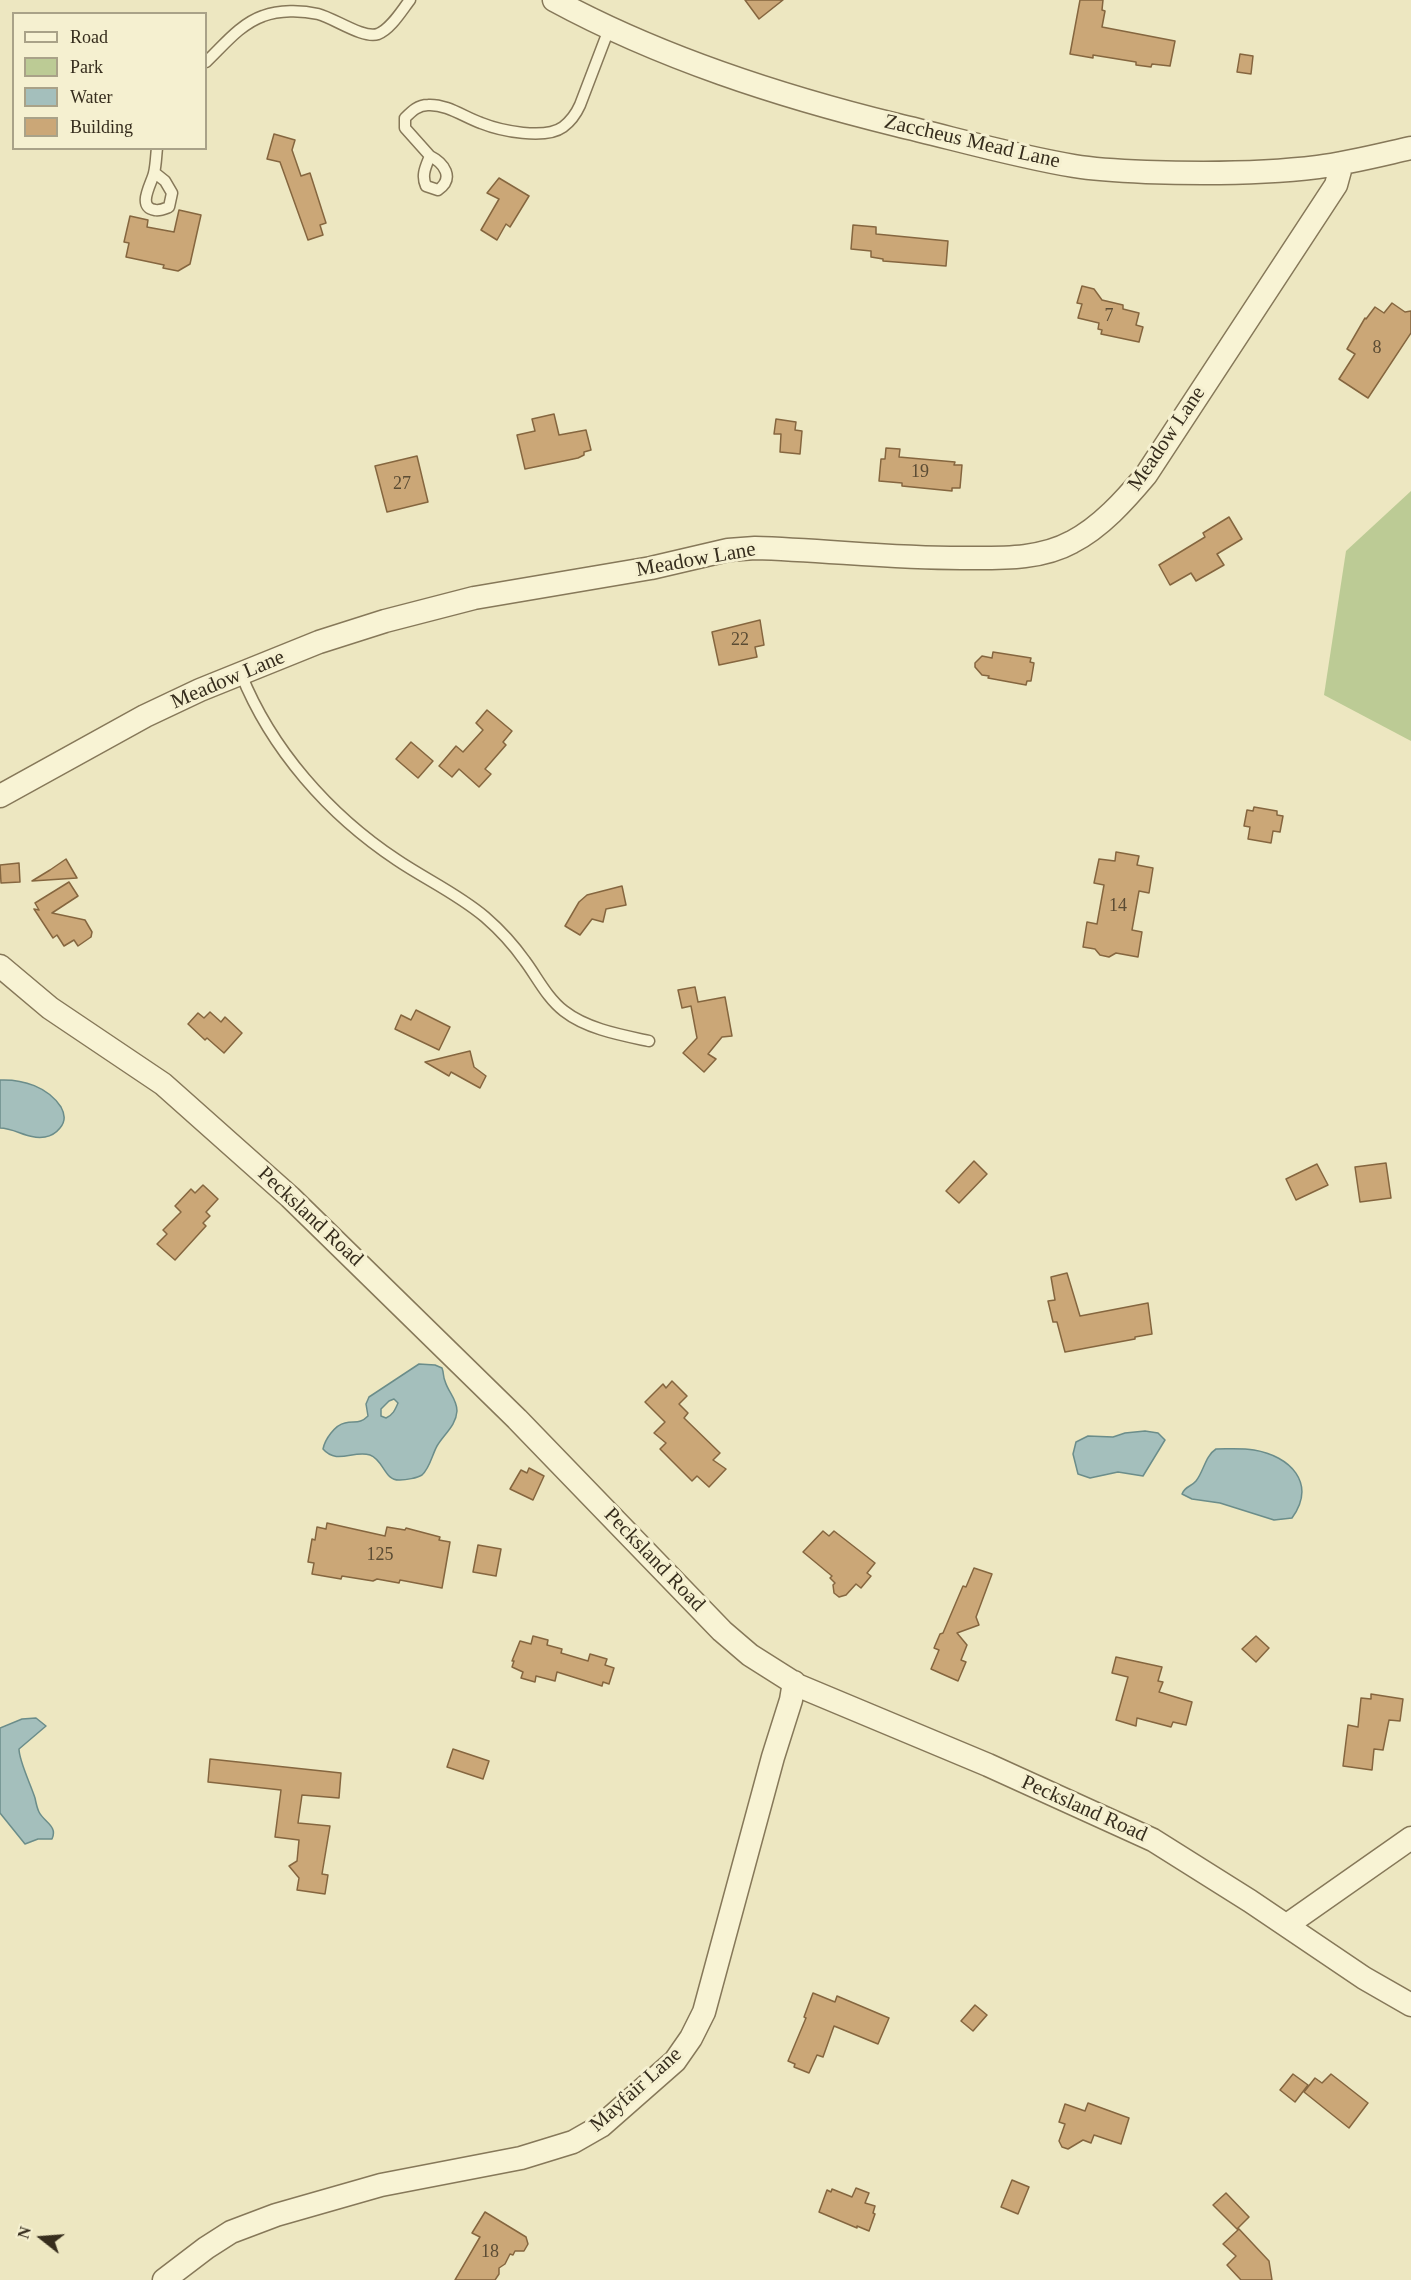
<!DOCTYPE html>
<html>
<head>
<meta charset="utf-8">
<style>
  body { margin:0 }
  #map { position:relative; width:1411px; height:2280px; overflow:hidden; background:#ede7c1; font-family:"Times New Roman",serif }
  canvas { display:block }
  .legend { position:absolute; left:12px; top:12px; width:195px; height:138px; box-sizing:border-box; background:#f5f0d0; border:2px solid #a9a288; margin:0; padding:8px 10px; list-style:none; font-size:18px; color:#362d1d }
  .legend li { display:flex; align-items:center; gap:12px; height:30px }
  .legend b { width:30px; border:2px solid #a9a288 }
  .north { position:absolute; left:12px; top:2208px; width:60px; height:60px; -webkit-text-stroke:4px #f5f0d0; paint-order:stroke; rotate:287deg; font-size:16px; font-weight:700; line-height:24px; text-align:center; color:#362d1d }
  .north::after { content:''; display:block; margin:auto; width:21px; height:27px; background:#362d1d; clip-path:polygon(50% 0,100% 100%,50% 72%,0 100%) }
</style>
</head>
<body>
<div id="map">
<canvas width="1411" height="2280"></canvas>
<ul class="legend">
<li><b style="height:8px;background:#f8f3d4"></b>Road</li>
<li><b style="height:16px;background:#bccb95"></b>Park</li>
<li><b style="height:16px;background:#a4bfbc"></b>Water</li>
<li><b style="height:16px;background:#cba777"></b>Building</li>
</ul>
<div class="north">N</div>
</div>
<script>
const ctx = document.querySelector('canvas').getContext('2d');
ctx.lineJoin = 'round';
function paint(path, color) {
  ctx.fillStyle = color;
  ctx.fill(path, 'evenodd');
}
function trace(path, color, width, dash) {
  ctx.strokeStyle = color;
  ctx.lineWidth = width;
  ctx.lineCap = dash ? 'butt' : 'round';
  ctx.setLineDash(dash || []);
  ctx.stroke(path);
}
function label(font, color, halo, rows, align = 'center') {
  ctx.font = font + ' "Times New Roman",serif';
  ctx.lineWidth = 6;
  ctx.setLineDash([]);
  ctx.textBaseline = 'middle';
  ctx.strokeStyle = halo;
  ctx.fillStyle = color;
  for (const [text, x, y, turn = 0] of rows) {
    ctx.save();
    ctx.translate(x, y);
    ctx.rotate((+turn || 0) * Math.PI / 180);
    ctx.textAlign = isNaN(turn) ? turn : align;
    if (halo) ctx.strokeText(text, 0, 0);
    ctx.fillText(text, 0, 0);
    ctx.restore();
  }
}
const green = new Path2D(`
  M 1411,491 L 1411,741 L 1324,695 L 1346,551 Z`);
const water = new Path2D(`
  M 0,1080 C 23,1079 48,1087 61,1107 C 65,1114 66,1121 60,1128 C 56,1133 51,1136 45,1137 C 29,1140 15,1128 0,1128 Z
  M 419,1364 L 435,1365 L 442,1368 C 444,1373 443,1377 445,1381 C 448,1392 457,1399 457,1411 C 456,1426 444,1434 437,1446 C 432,1455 430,1468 422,1475 C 417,1478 406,1480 400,1480 C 384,1481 384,1460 370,1455 C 353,1450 337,1465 323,1449 C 325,1439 335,1425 345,1423 C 356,1421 360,1424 368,1416 L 366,1404 L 369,1397 ZM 394,1399 L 398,1403 C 395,1410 393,1415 386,1418 L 381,1416 L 381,1409 L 389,1401 Z
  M 1145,1431 L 1158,1433 L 1165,1440 L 1143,1476 L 1118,1472 L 1090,1478 L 1078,1474 L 1073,1454 L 1076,1442 L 1088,1436 L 1113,1437 L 1125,1433 Z
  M 1216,1449 C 1229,1449 1242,1448 1254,1450 C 1290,1456 1317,1483 1292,1518 L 1274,1520 L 1220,1503 L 1192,1499 L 1182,1494 C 1185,1486 1191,1487 1196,1481 C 1204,1471 1205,1456 1216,1449 Z
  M 36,1718 L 46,1726 L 19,1749 C 19,1761 31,1785 35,1798 C 36,1803 37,1808 39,1812 C 44,1822 58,1826 52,1839 L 38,1839 L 25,1844 L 0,1813 L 0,1728 L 22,1719 Z`);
const building = new Path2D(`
  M 745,0 L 783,0 L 759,19 Z
  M 1080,0 L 1103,0 L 1102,10 L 1105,11 L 1102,27 L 1175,41 L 1170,66 L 1152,64 L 1151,67 L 1136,65 L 1136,62 L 1093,55 L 1093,58 L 1070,54 Z
  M 1240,54 L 1253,56 L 1251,74 L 1237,72 Z
  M 274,134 L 295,140 L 292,150 L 301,176 L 310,173 L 326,223 L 320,225 L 323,235 L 308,240 L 280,162 L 267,159 Z
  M 499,178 L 529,196 L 510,227 L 506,224 L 497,240 L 481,230 L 499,199 L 487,193 Z
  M 179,210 L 201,215 L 190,264 L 178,271 L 163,268 L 164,265 L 126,257 L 129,243 L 124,242 L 130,216 L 148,220 L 147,227 L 174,232 Z
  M 853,225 L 876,227 L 876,234 L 948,241 L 946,266 L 883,261 L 883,259 L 871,257 L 871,251 L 851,249 Z
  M 1082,286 L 1094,289 L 1102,300 L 1123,305 L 1123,309 L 1139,313 L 1136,325 L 1143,327 L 1139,342 L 1101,334 L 1102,330 L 1098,329 L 1099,323 L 1078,318 L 1082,304 L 1077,303 Z
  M 1392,303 L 1405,312 L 1411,311 L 1411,333 L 1368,398 L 1339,379 L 1355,354 L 1347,349 L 1365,318 L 1366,319 L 1375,307 L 1384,313 Z
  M 554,414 L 559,435 L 586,430 L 591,450 L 584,452 L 584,455 L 578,458 L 525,469 L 517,435 L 535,431 L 532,419 Z
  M 776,419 L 796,422 L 795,430 L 802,431 L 800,454 L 780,452 L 781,434 L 774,434 Z
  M 886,448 L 900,449 L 899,457 L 955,462 L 954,465 L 962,465 L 960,488 L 952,488 L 952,491 L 902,486 L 902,483 L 879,481 L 881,459 L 885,459 Z
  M 417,456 L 428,502 L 387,512 L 375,466 Z
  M 1229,517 L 1242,539 L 1217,554 L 1224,565 L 1196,581 L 1191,573 L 1170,585 L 1159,565 L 1205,537 L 1203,533 Z
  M 760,620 L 764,645 L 755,647 L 757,657 L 719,665 L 712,632 Z
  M 993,652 L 1031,658 L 1030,662 L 1034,663 L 1031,681 L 1027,681 L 1026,685 L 988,678 L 989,676 L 982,675 L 975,667 L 975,663 L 982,656 L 992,658 Z
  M 487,710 L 512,731 L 503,742 L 506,745 L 485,769 L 491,774 L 479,787 L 459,769 L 452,777 L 439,766 L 456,746 L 463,752 L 483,730 L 476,723 Z
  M 411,742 L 433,761 L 418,778 L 396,759 Z
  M 1254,807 L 1277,811 L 1277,815 L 1283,816 L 1280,832 L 1273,831 L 1271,843 L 1248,839 L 1250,827 L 1244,826 L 1247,810 L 1253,811 Z
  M 1116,852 L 1139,856 L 1137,865 L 1153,868 L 1149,893 L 1139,891 L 1132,930 L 1142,932 L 1138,957 L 1116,953 L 1109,957 L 1100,955 L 1095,949 L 1083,947 L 1087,922 L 1097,924 L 1104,885 L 1094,883 L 1099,859 L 1115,861 Z
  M 66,859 L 77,878 L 32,881 L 50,870 Z
  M 19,863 L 20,882 L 1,883 L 0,865 Z
  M 69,882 L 78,896 L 52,913 L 85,920 L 92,932 L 91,937 L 78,946 L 74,940 L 64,946 L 57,935 L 53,938 L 34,909 L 39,910 L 35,903 Z
  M 622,886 L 626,905 L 606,909 L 603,922 L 592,919 L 580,935 L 565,926 L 579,902 L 587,895 Z
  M 695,987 L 698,1002 L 725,997 L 732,1036 L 722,1037 L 708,1054 L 716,1059 L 704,1072 L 683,1053 L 697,1038 L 691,1006 L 682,1008 L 678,990 Z
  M 416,1010 L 450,1027 L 439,1050 L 395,1029 L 401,1015 L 411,1020 Z
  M 210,1012 L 221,1022 L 225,1017 L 242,1033 L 224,1053 L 207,1038 L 205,1040 L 188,1024 L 198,1013 L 204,1018 Z
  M 470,1051 L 474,1067 L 486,1076 L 480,1088 L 451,1072 L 449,1076 L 425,1062 Z
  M 974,1161 L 987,1174 L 959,1203 L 946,1191 Z
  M 1386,1163 L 1391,1198 L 1360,1202 L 1355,1167 Z
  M 1317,1164 L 1328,1185 L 1296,1200 L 1286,1179 Z
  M 203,1185 L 218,1199 L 206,1212 L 210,1216 L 203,1223 L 206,1226 L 175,1260 L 157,1244 L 167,1234 L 163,1230 L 181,1212 L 175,1206 L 191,1189 L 195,1193 Z
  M 1067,1273 L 1080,1316 L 1148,1303 L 1152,1334 L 1135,1337 L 1135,1339 L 1065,1352 L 1057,1322 L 1053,1322 L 1048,1301 L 1055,1300 L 1051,1277 Z
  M 672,1381 L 687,1396 L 679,1404 L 688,1413 L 684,1418 L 720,1453 L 713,1460 L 726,1469 L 709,1487 L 697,1476 L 692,1481 L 660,1449 L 666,1443 L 654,1433 L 665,1422 L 645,1402 L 663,1384 L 666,1388 Z
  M 529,1468 L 544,1476 L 533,1500 L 510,1489 L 521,1470 L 527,1473 Z
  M 327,1523 L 385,1536 L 387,1527 L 405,1530 L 406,1528 L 440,1537 L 439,1540 L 450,1542 L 442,1588 L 400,1580 L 399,1583 L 377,1579 L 373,1581 L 342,1576 L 341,1579 L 312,1574 L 314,1563 L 308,1562 L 312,1539 L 315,1540 L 317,1527 L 326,1529 Z
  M 823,1531 L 829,1536 L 834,1531 L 875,1563 L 867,1573 L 871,1576 L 861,1588 L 856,1584 L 846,1595 L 839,1597 L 834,1593 L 833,1585 L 835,1583 L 830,1578 L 832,1576 L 803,1552 Z
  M 478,1545 L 501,1549 L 496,1576 L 473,1572 Z
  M 974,1568 L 992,1574 L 976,1617 L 979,1625 L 957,1633 L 967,1645 L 961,1660 L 966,1662 L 958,1681 L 931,1669 L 939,1650 L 934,1648 L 940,1634 L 943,1633 L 963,1586 L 966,1587 Z
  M 533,1636 L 548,1640 L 547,1645 L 562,1649 L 561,1653 L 588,1661 L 590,1654 L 607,1659 L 605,1665 L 614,1668 L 609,1684 L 603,1682 L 602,1686 L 557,1672 L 555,1681 L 536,1676 L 535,1682 L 521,1678 L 523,1672 L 512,1667 L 514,1661 L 512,1661 L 520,1641 L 531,1644 Z
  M 1256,1636 L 1269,1648 L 1256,1662 L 1242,1649 Z
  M 1116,1657 L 1162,1667 L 1158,1681 L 1163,1682 L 1159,1692 L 1192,1702 L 1186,1725 L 1173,1722 L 1171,1727 L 1137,1718 L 1136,1726 L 1116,1720 L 1128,1677 L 1112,1673 Z
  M 1371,1694 L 1403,1699 L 1400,1721 L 1389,1720 L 1383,1750 L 1374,1749 L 1372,1770 L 1343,1766 L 1348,1725 L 1358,1727 L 1361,1698 L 1371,1699 Z
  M 453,1749 L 489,1761 L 483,1779 L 447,1767 Z
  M 210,1759 L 341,1773 L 339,1798 L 302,1795 L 298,1823 L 330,1826 L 322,1874 L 328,1875 L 325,1894 L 297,1890 L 299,1878 L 289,1866 L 297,1861 L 299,1840 L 275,1837 L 281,1790 L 208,1782 Z
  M 813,1993 L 835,2002 L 837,1996 L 889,2018 L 878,2044 L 834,2026 L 823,2057 L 817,2055 L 809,2073 L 794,2067 L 795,2064 L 788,2061 L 806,2018 L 804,2017 Z
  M 975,2005 L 987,2015 L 973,2031 L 961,2021 Z
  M 1293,2074 L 1308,2085 L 1295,2102 L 1280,2090 Z
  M 1331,2074 L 1368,2103 L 1349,2128 L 1304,2092 L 1315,2078 L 1322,2083 Z
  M 1088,2103 L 1129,2118 L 1121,2144 L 1094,2135 L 1091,2143 L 1083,2140 L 1068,2149 L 1062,2147 L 1059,2141 L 1065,2124 L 1059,2122 L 1065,2104 L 1085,2111 Z
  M 1012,2180 L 1029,2187 L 1018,2214 L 1001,2207 Z
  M 856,2188 L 869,2193 L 865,2203 L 875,2206 L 873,2213 L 875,2214 L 869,2231 L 857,2226 L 857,2228 L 819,2212 L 827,2190 L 831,2192 L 832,2189 L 852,2197 Z
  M 1226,2193 L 1249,2217 L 1237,2229 L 1213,2205 Z
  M 485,2212 L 526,2237 L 528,2244 L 524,2251 L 515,2251 L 513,2255 L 510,2254 L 505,2264 L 499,2268 L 499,2274 L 495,2280 L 455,2280 L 480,2237 L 472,2233 Z
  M 1239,2229 L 1269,2261 L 1272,2280 L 1241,2280 L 1227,2265 L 1236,2256 L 1223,2244 Z`);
const service = new Path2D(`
  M 206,62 C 223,46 240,24 263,16 C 279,10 301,10 318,14 C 334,18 363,39 378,34 C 391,29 402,10 410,0
  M 430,156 C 444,163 455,178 438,190 L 426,186 C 421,175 426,166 430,156 L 405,128 L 405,118 C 412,111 418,105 428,105 C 447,104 464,117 481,123 C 501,131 545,140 563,127 C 571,121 576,114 580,105 L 609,29
  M 155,173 L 165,181 L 172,193 L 169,207 C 164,209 160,211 155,210 C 136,207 152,183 154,173 C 156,165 156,156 157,148
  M 241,674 C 271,749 329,815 397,860 C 425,879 458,894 485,917 C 500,930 513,944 525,961 C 537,977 547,998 564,1011 C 587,1029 621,1035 649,1041`);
const minor = new Path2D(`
  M 554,0 C 661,58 779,96 897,125 C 956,139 1014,156 1074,166 C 1098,170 1122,171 1146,172 C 1203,174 1261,174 1318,167 C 1349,163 1380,155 1411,148
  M 0,796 L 145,716 L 200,690 L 319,642 L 385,621 L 474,598 L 651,568 L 728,550 L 755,548 C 827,550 898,559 969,558 C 1004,558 1041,559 1072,542 C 1101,527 1125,500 1146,475 L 1336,185 L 1342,163
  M 0,966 L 50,1008 L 163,1084 L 290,1197 L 517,1419 L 722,1631 L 750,1655 L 799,1686 L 988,1765 L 1153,1840 L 1250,1901 L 1364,1978 L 1411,2005
  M 1287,1925 L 1411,1838
  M 164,2280 L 206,2248 L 231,2232 L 276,2215 L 381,2185 L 521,2158 L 573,2142 L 601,2126 L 675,2061 L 691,2038 L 704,2012 L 773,1757 L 791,1700 L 794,1682`);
const numberNames = [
  ["7",1109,316],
  ["8",1377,348],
  ["19",920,472],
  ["27",402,484],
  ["22",740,640],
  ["14",1118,906],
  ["125",380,1555],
  ["18",490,2252]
];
const streetNames = [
  ["Zaccheus Mead Lane",972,142,13],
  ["Meadow Lane",1167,439,-56],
  ["Meadow Lane",696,560,-10],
  ["Meadow Lane",228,680,-23],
  ["Pecksland Road",310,1217,43],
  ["Pecksland Road",654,1560,46],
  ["Pecksland Road",1084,1809,24],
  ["Mayfair Lane",636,2090,-42]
];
paint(green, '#bccb95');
paint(water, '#a4bfbc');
trace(water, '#6b8d8a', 1.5);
paint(building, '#cba777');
trace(building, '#85663f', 1.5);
trace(service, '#867859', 13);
trace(minor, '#867859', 25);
trace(service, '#f8f3d4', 10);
trace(minor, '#f8f3d4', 22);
label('18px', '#5b4c34', null, numberNames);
label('21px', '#362d1d', '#f5f0d0', streetNames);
</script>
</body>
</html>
